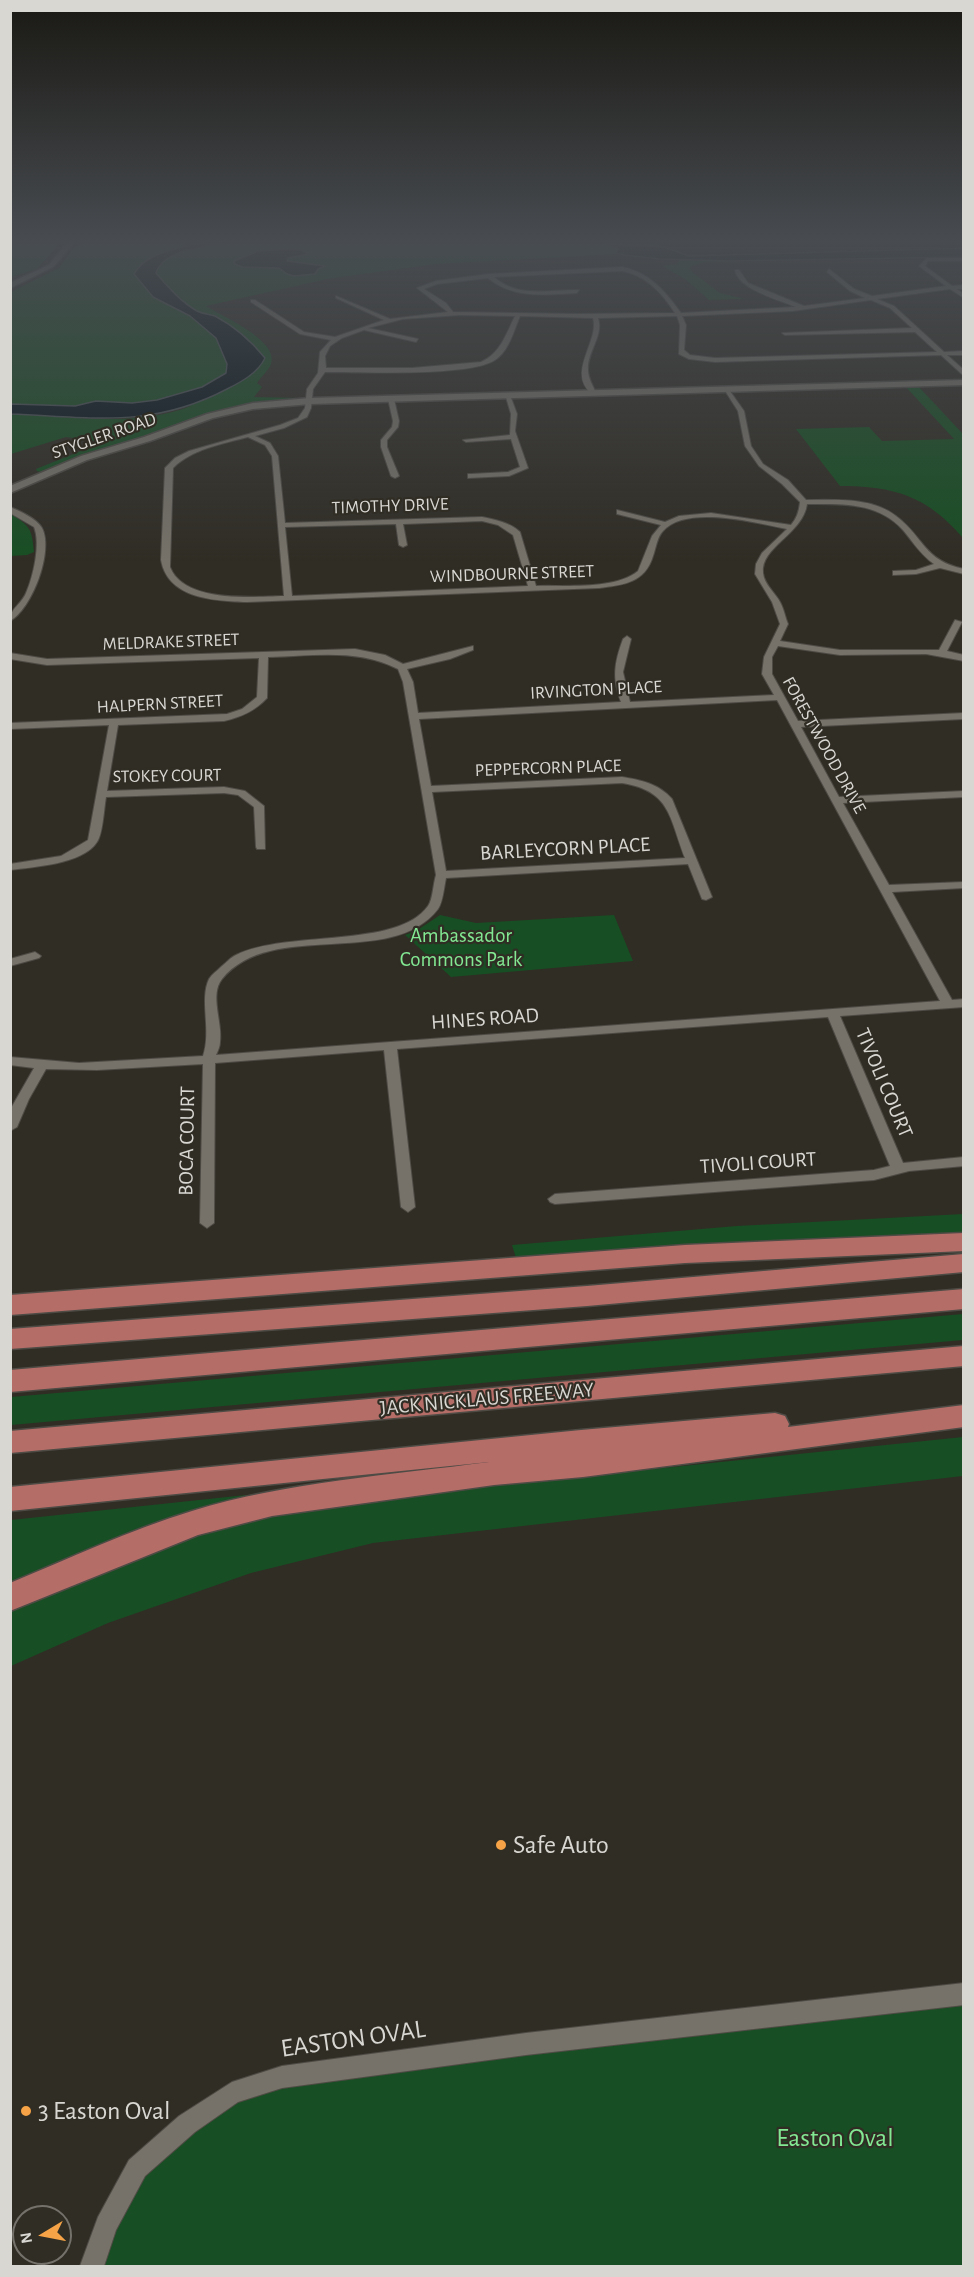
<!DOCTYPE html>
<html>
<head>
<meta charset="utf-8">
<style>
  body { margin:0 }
  #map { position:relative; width:974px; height:2277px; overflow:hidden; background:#302d25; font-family:"Alegreya Sans",sans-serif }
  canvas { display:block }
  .frame { position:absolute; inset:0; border:12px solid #d9d7d2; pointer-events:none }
  .north { position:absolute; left:12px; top:2205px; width:60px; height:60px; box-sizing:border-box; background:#302d25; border:2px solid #74716a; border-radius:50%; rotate:260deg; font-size:16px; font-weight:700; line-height:24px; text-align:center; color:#d9d7d2 }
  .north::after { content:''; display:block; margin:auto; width:21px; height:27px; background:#f5a346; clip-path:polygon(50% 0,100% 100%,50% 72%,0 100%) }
</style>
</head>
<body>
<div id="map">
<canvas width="974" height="2277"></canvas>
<div class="frame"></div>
<div class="north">N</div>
</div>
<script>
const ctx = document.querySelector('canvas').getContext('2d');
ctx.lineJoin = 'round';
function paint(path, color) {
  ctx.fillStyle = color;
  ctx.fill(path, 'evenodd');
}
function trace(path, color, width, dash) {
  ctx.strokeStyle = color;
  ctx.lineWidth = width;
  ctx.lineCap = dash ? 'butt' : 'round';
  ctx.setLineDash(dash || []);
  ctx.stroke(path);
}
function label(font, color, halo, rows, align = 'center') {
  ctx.font = font + ' "Alegreya Sans",sans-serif';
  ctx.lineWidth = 4.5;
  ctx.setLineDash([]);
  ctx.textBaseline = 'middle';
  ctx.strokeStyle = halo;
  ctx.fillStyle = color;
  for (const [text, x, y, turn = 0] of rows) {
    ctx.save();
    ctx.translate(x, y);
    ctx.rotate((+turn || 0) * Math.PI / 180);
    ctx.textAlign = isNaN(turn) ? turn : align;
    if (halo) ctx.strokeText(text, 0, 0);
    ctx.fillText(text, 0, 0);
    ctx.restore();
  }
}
const green = new Path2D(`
  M 11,244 L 59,244 L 37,269 L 11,277 Z
  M 84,244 L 659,244 L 664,247 L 640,245 L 636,253 L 437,264 L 327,279 L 206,306 C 219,315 280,340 271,364 C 269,370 261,377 257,383 L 262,387 L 254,397 L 299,398 L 238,406 L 201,415 L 143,438 L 75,459 L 44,473 L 37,471 L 36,469 L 103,442 L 66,437 L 11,454 L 11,414 C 69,416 135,428 191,406 L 11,411 L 11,292 L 59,268 L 75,246 Z
  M 679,260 L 730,261 L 704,262 L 690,267 L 692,272 L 720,293 L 745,299 L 709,300 L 685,279 L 662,266 L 677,264 Z
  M 905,386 L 918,386 L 963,434 L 963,538 C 927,496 894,486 840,486 L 796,429 L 869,427 L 882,441 L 954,439 Z
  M 11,514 C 30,526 32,529 34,552 L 27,555 L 11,556 Z
  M 440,915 L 476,923 L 614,915 L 633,961 L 451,977 L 405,935 L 416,931 Z
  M 963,1214 L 963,1233 L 516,1258 L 512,1245 L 737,1226 Z
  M 963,1314 L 963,1340 L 11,1425 L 11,1397 Z
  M 963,1437 L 963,1476 L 373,1543 L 251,1573 L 108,1623 L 11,1666 L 10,1607 L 109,1561 L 244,1519 L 324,1505 L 508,1484 Z
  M 246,1495 L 246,1503 L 11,1587 L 11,1520 Z
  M 963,1994 L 963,2266 L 92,2266 L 106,2225 L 137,2168 L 232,2093 Z`);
const water = new Path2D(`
  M 193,244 L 220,244 C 200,247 163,251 156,273 C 168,287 181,302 197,311 C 203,314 210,314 215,316 C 234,326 252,342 265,358 C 258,373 241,382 227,389 C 151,429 92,417 11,414 L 11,404 L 75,406 L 96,401 L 132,403 L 157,400 L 202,387 L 226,373 L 227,364 L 216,338 L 190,316 L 153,297 L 134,274 C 145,254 172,250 193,244 Z
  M 607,244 L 664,247 L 689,256 L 963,248 L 964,257 L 730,261 L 659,259 L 624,255 L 616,253 L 618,249 Z
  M 287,249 L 302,250 L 308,254 L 288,258 L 287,261 L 325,266 L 318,269 L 315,274 L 294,276 L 287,274 L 279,268 L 242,267 L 235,264 L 234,261 L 259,251 Z`);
const street = new Path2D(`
  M 927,258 L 964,258 L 964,261 L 928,261 L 925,266 L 952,286 L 964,285 L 964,289 L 957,289 L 964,294 L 964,298 L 950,289 L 877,299 L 894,306 L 944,352 L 964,351 L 964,355 L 947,355 L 964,370 L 964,376 L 941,355 L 715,362 L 689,359 L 679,354 L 680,325 L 677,316 L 598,318 C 604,336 587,351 588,370 C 588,378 593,386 596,393 L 593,395 C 565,373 600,342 593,318 L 520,316 C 514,330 509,351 495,360 C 470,377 359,372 325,372 L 313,389 L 311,408 L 307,417 L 284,428 L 255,436 L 270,443 L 278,456 L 285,523 L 482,517 C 496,520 509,522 520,532 L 536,586 C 565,585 615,590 638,571 L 652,536 L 661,525 L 617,514 L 617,510 L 665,522 L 679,516 L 711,513 L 791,525 C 797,518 799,511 800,502 L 782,484 L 759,466 L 745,446 L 738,411 L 724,389 L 727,387 L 744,411 L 751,446 L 763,464 L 788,480 L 806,500 C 836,500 871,497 896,516 C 924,537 924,561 964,569 L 964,574 L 940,568 L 916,574 L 893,575 L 893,571 L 916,570 L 934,564 C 921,555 913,542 903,530 C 878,502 842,504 807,504 C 803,534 760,547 763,573 C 764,584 775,593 780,602 C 784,609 785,617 788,624 L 780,641 L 840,650 L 939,650 L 955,620 L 962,622 L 947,651 L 964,655 L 964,661 L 926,654 L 840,655 L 778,646 L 772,657 L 772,674 L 798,721 L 964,713 L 964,719 L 801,727 L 839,797 L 964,791 L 964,797 L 843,803 L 889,885 L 964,882 L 964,888 L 892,892 L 952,1000 L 964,999 L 964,1007 L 840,1016 L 903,1163 L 964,1157 L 964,1166 L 909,1171 L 874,1180 L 555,1204 L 550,1202 L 548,1199 L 555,1194 L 874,1170 L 890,1166 L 828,1017 L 397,1049 L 415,1207 L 408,1212 L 401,1207 L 384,1050 L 215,1063 L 214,1223 L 207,1228 L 200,1223 L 203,1064 L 97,1070 L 46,1069 L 29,1099 L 17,1127 L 10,1131 L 10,1110 L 34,1068 L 10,1065 L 10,1057 L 79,1063 L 203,1056 C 212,1030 199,1000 209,979 C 212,974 217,971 222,966 C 226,963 231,957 236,955 C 285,930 398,949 428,906 C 433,899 433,884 436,875 L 403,682 L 398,669 C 358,648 312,656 268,657 L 267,698 C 255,711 241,717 224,721 L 118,725 L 107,791 L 224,787 L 245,791 L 264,806 L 265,849 L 257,849 L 256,847 L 254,807 L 238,795 L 224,793 L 106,797 C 104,808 103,834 97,842 C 83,864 34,867 10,870 L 10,864 L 61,856 L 88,840 L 109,725 L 10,729 L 10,723 L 227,714 L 242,709 L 257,697 L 259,658 L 47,665 L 10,659 L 10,653 L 47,659 L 355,649 L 385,655 L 403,664 L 473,646 L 473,650 L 450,659 L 407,669 L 413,682 L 418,713 L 621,702 C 612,679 614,663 623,639 L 627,636 L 631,639 L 623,672 L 630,702 L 774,695 L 762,674 L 764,657 L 780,624 L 772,602 L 755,574 L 756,564 L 762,553 L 787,529 C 758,523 686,504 663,531 C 657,537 656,548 653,556 C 645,583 623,585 599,588 L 247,602 C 215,601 168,599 161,560 L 165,468 L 175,458 L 189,451 L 280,425 L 298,418 L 305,408 L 307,389 L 318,373 L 320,352 L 331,340 L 300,334 L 251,302 L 251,300 L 255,300 L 304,332 L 335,337 L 384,320 L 336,298 L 336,296 L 390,319 L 448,312 L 417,288 L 436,281 L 489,274 L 622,267 C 649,272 665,291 681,313 L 796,307 C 779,300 738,289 735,270 L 739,270 L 748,283 L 804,306 L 865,298 L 850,291 L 827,272 L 829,269 L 854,289 L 872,296 L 946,286 L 919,266 ZM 622,271 C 646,275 662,293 675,313 L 576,314 L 453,312 L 446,303 L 424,289 L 437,284 L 488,278 C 513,299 546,295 577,293 L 579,290 C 550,289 518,299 494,277 ZM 871,300 L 890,308 L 912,328 L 782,333 L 785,335 L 915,332 L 937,352 L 715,358 L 690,355 L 684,350 L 686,325 L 682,316 L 793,311 ZM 460,315 L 515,316 C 506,334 501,353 481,362 L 412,368 L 326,368 L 325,356 L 330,346 L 342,338 L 364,330 L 416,342 L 418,339 L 368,328 L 403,319 ZM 248,437 L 265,445 L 272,456 L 284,596 C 252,597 184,603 170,567 L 173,468 C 192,449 222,444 248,437 ZM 482,521 L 498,525 L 513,535 L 528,586 L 292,596 L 285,527 L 396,524 L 399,545 L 403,547 L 407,545 L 403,524 ZM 777,700 L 940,1001 L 216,1055 C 218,1051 220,1046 220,1042 C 223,1023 209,995 222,979 C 272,918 391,970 438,909 C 443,902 444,887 446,878 L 688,864 L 702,899 L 706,900 L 712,897 L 672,799 C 659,784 641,780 622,777 L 431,786 L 419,719 ZM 622,783 C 671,791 669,817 685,858 L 446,871 L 432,792 Z
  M 505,394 L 510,395 L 517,414 L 515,431 L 528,468 L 509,476 L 468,478 L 468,474 L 471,474 L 508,472 L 520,467 L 511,439 L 466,442 L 463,440 L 510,435 L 511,414 Z
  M 391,397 L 394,399 L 399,421 L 398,427 L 387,440 L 387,447 L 399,476 L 395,478 L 391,476 L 381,447 L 381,440 L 392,427 L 393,421 L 388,399 Z
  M 10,507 C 20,511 37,519 42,528 C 54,551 32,609 10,621 C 10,608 21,605 26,593 C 33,577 41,544 34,527 L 10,513 Z
  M 35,952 L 41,956 L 39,958 L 10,966 L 10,959 Z
  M 964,1983 L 964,2005 L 526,2055 L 282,2088 L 238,2102 L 195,2132 L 145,2176 L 116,2230 L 104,2266 L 80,2266 L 98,2217 L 129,2160 L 179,2116 L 232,2082 L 282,2066 L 526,2033 Z`);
const secondary = new Path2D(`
  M 66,244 L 73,244 L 53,267 L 10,288 L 10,283 L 49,265 Z
  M 964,380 L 964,385 L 310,404 L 253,409 L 213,418 L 150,441 L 87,460 L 10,493 L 10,486 L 81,456 L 144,437 L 207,414 L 253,403 L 310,398 Z`);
const highway = new Path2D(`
  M 964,1233 L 964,1251 L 685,1263 L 10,1315 L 10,1295 L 685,1245 Z
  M 964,1254 L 964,1272 L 587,1306 L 10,1349 L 10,1329 L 587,1286 Z
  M 964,1289 L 964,1309 L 10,1392 L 10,1370 Z
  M 964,1346 L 964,1366 L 10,1453 L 10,1431 Z
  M 964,1405 L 964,1427 L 583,1477 L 494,1485 L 272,1516 L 198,1535 L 10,1611 L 10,1583 C 70,1558 130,1530 192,1511 C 285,1482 392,1475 489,1462 L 10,1511 L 10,1487 L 581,1430 L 775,1413 L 785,1416 L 789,1424 L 788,1427 Z`);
const markers = [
  [501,1845,6,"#f5a346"],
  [26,2111,6,"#f5a346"]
];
const farStreetnames = [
  ["STYGLER ROAD",104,436,-19],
  ["TIMOTHY DRIVE",390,506,-2],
  ["WINDBOURNE STREET",512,574,-2],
  ["MELDRAKE STREET",171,642,-2],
  ["IRVINGTON PLACE",596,690,-3],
  ["HALPERN STREET",160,704,-3],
  ["FORESTWOOD DRIVE",824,745,61],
  ["PEPPERCORN PLACE",548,768,-2],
  ["STOKEY COURT",167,776,-1]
];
const streetNames = [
  ["BARLEYCORN PLACE",565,849,-3],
  ["HINES ROAD",485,1019,-4],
  ["TIVOLI COURT",884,1083,67],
  ["BOCA COURT",187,1141,-89],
  ["TIVOLI COURT",758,1163,-4],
  ["JACK NICKLAUS FREEWAY",487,1399,-5]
];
const parkNames = [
  ["Ambassador",461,936],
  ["Commons Park",461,960]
];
const nearPoinames = [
  ["Safe Auto",513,1845],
  ["3 Easton Oval",38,2111]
];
const nearStreetnames = [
  ["EASTON OVAL",353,2039,-8]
];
const nearParknames = [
  ["Easton Oval",835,2138]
];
paint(green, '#184e23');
paint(water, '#07151c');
trace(water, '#464f53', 1.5);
trace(street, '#4e4b45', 2);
trace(secondary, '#4e4b45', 3);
trace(highway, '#4e4b45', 3);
paint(street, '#767269');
paint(secondary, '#767269');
paint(highway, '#b56d68');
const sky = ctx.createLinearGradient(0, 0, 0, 562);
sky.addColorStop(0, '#1a1914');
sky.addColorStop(0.43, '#484c51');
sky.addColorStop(1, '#484c5100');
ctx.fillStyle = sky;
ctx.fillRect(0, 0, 974, 562);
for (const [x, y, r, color] of markers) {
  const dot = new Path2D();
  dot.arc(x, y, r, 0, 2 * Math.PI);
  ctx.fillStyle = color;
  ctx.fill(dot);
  trace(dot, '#302d25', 2);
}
label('18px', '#d9d7d2', '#302d25', farStreetnames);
label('21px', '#d9d7d2', '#302d25', streetNames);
label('21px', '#82e892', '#302d25', parkNames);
label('26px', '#d9d7d2', '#302d25', nearPoinames, 'left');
label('26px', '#d9d7d2', '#302d25', nearStreetnames);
label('26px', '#82e892', '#302d25', nearParknames);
</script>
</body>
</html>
